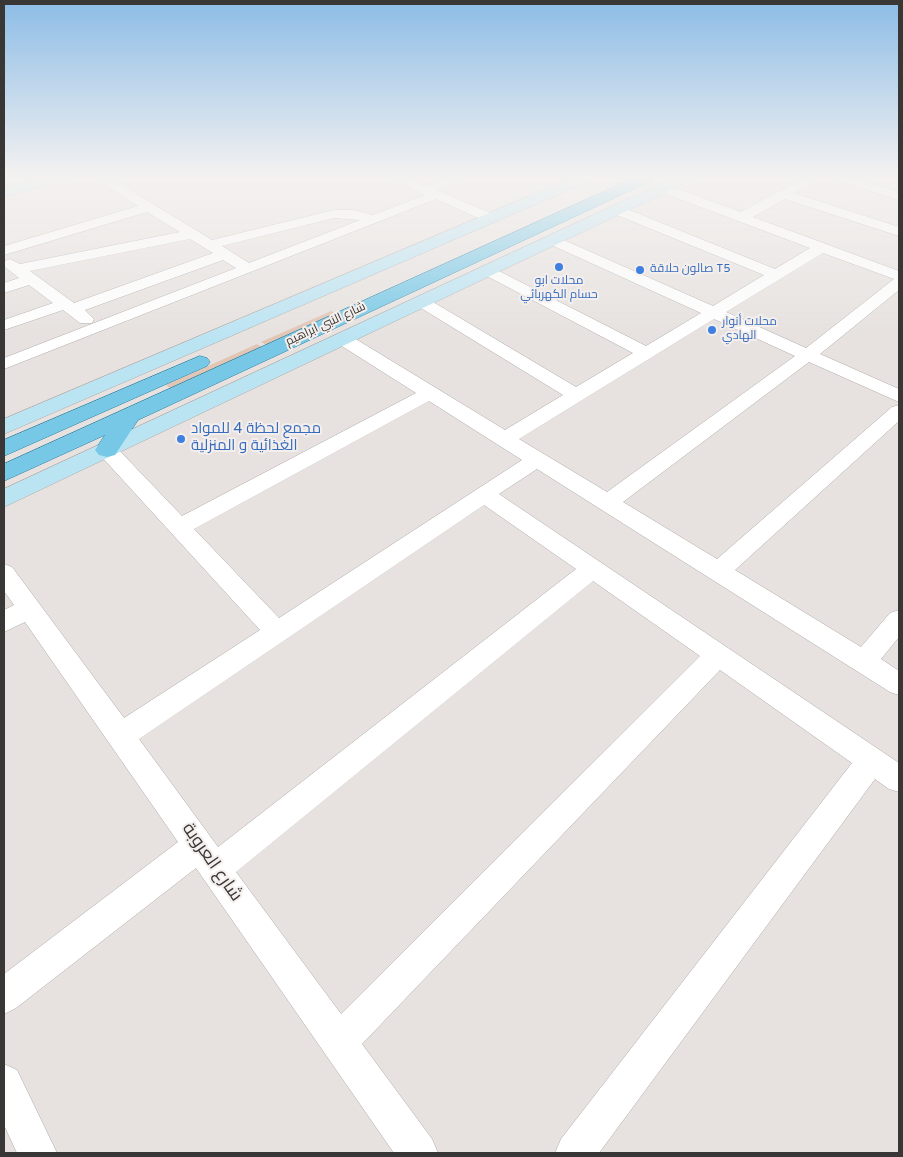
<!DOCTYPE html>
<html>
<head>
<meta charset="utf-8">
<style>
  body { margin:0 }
  #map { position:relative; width:903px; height:1157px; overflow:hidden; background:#e7e2df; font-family:Overpass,sans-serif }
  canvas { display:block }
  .frame { position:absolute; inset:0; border:5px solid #393736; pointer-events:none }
</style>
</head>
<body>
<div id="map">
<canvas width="903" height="1157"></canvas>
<div class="frame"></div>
</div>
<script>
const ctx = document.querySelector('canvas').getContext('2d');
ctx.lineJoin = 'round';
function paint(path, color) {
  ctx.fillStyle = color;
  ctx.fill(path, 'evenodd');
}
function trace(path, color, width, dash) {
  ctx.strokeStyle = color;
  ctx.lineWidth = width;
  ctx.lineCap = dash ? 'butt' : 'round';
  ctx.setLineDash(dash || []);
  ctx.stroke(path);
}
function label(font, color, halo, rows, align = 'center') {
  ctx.font = font + ' Overpass,Cairo,sans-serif';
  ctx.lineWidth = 4;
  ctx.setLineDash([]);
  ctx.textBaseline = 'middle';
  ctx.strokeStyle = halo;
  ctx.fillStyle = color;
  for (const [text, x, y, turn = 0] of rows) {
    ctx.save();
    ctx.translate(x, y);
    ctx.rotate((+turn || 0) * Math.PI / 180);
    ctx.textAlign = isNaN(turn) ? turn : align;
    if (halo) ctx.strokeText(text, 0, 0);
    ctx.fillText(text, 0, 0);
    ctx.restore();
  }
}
const green = new Path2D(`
  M 331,311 L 339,315 L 268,346 L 261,342 Z
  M 257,344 L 263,348 L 172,390 L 166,385 Z`);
const street = new Path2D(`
  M 94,177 L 109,177 L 212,240 L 334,210 L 353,210 L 373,215 L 425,195 L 390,177 L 407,177 L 426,186 L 450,177 L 468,177 L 437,190 L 497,216 L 499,219 L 492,223 L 487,222 L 436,199 L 4,369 L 4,358 L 236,268 L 223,260 L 85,310 L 94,319 L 92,323 L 80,323 L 63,310 L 4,330 L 4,320 L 53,303 L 29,285 L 4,293 L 4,283 L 19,278 L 5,267 L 5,261 L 10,259 L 20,264 L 180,232 L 147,212 L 4,255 L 4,246 L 138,206 ZM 334,218 L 360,220 L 249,263 L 222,246 ZM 190,239 L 213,253 L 74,303 L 30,271 Z
  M 805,177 L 820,177 L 794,193 L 899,227 L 899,236 L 785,199 L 753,217 L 899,271 L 899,290 L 820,354 L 899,389 L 899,402 L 809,362 L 623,502 L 717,559 L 892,407 L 899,405 L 899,421 L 735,570 L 861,647 L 890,613 L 899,610 L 899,637 L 881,659 L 899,671 L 899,695 L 890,692 L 537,469 L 499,494 L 899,763 L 899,792 L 889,789 L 875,779 L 599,1153 L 555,1153 L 561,1139 L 852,763 L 720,670 L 362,1044 L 432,1139 L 438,1153 L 394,1153 L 196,868 L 16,1008 L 4,1014 L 4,974 L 178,842 L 25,622 L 4,632 L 4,610 L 14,605 L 4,591 L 4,564 L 12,567 L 124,718 L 260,630 L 100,455 L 97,450 L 100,445 L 107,444 L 114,445 L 182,516 L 416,393 L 337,343 L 334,339 L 337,335 L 349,335 L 505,430 L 563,395 L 416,305 L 414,302 L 416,299 L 428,299 L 576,387 L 633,353 L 483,274 L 480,271 L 483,268 L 493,268 L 646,346 L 701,313 L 547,243 L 545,240 L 547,237 L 557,237 L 713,306 L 764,275 L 612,213 L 610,210 L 612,207 L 622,207 L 775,269 L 810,248 L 658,191 L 657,188 L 658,185 L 668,185 L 741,212 ZM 823,253 L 894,279 L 806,348 L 726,312 ZM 714,319 L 795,356 L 607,492 L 519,439 ZM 429,401 L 522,460 L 279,618 L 194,529 ZM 484,505 L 576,569 L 218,847 L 139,739 ZM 593,581 L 700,656 L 341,1014 L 236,872 Z
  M 832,177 L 851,177 L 899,192 L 899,200 L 834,180 Z
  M 4,1064 L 17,1070 L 57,1153 L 17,1153 L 4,1125 Z`);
const secondary = new Path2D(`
  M 47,177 L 71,177 L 69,180 L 4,197 L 4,188 Z
  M 574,177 L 594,177 L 592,180 L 4,434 L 4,419 Z
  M 675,177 L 694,177 L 692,180 L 4,507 L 4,489 Z`);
const primary = new Path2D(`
  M 636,177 L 655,177 L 653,180 L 138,420 L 115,455 L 107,457 L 99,455 L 95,450 L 105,435 L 4,481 L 4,464 Z
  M 200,356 L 207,358 L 210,362 L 207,366 L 4,456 L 4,440 Z`);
const markers = [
  [559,267,5,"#3f7fe0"],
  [640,270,5,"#3f7fe0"],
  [712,330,5,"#3f7fe0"],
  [181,439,5,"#3f7fe0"]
];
const farShopnames = [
  ["صالون حلاقة T5",650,270],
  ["محلات ابو",559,282,"center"],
  ["حسام الكهربائي",559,296,"center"],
  ["محلات أنوار",722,323],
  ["الهادي",722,337]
];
const farStreetnames = [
  ["شارع النبي ابراهيم",326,325,-25]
];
const shopNames = [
  ["مجمع لحظة 4 للمواد",191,430],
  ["الغذائية و المنزلية",191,447]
];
const nearStreetnames = [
  ["شارع العروبة",211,863,55]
];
paint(green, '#e1c5b5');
trace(street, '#aea9a7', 1);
trace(secondary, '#aea9a7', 1);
trace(primary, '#277e9f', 1);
paint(street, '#fff');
paint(secondary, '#bbe4f3');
paint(primary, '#77c8e7');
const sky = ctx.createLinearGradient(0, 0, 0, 339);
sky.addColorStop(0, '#8cbce6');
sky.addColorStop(0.52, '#f4f2f1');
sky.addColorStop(1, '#f4f2f100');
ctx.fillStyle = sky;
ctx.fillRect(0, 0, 903, 339);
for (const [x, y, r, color] of markers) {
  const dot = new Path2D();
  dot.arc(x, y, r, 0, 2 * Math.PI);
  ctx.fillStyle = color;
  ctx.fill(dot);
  trace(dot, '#f4efec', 2);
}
label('12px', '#366cbe', '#f4efec', farShopnames, 'left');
label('12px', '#393736', '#f4efec', farStreetnames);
label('15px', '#366cbe', '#f4efec', shopNames, 'left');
label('18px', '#393736', '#f4efec', nearStreetnames);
</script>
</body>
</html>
